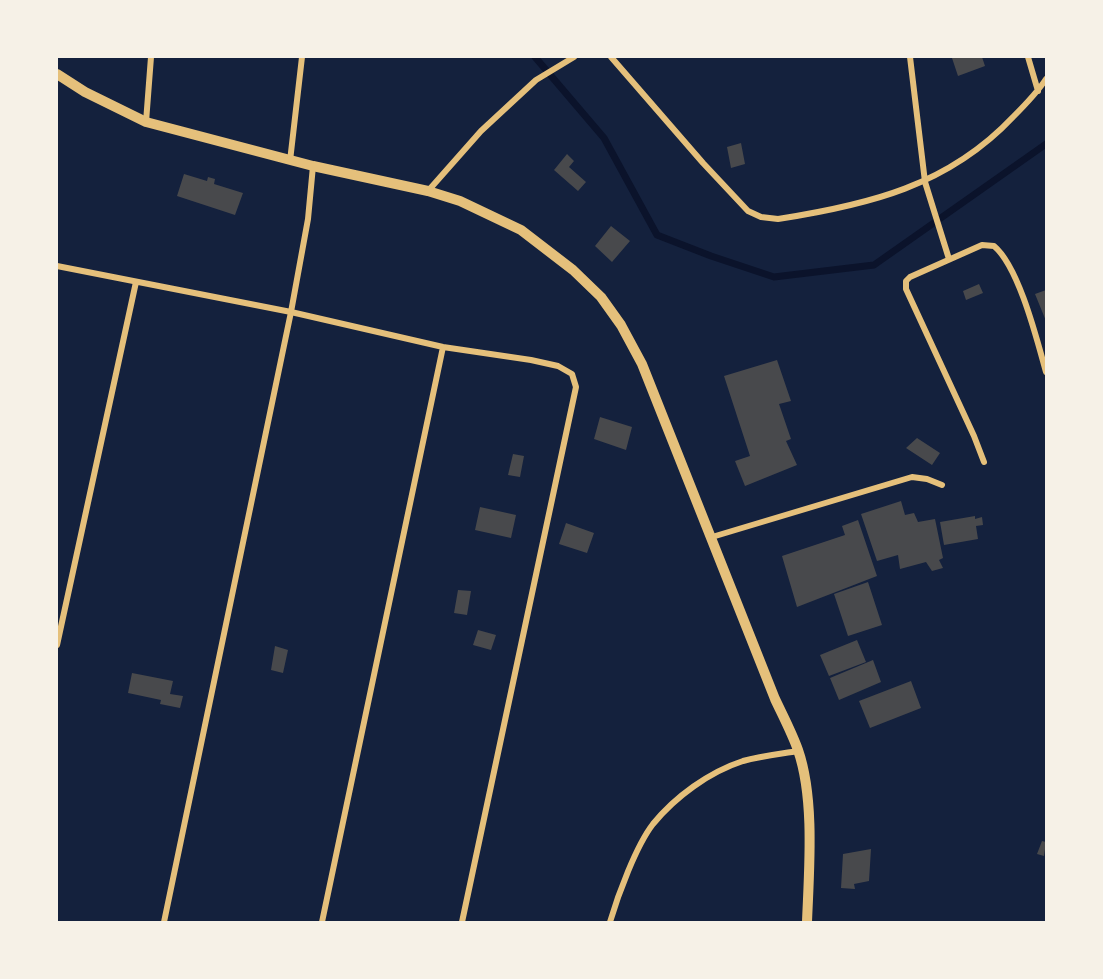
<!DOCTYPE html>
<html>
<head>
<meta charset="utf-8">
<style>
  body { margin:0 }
  #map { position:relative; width:1103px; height:979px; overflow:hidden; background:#14213d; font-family:"Source Sans 3",sans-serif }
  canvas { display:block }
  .frame { position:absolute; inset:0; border:58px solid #f6f1e7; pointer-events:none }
</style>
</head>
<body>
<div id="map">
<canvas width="1103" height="979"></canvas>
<div class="frame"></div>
</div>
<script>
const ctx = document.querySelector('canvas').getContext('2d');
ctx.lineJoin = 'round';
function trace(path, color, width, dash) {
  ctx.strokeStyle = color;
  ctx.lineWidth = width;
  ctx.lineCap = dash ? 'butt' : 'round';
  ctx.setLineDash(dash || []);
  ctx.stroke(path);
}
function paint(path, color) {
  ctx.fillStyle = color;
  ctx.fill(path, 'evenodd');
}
const stream = new Path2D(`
  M 535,57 L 604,138 L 657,235 L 711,256 L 774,277 L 874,265 L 1046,144`);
const building = new Path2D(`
  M 955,57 L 982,57 L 985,66 L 958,76 L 952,58 Z
  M 741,143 L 745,164 L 731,168 L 727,147 Z
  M 567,154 L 574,161 L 569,167 L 586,182 L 578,191 L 554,170 Z
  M 184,174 L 207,181 L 208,177 L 215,179 L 214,184 L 243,193 L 235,215 L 177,196 Z
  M 611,226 L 630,241 L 612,262 L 595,246 Z
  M 979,284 L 983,293 L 966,300 L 963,291 Z
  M 1046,290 L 1046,321 L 1035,294 Z
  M 777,360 L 791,401 L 779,404 L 791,439 L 786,441 L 797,465 L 745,486 L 735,461 L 750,456 L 724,376 Z
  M 600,417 L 632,427 L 626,450 L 594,439 Z
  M 917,438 L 940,453 L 932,465 L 906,448 Z
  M 513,454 L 524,456 L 520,477 L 508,475 Z
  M 901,501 L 905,515 L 914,513 L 918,522 L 935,519 L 943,558 L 939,560 L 943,568 L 932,571 L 926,562 L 900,569 L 898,555 L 877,561 L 861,514 Z
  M 480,507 L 516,515 L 511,538 L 475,530 Z
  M 975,516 L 975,519 L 982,517 L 983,525 L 976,526 L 978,539 L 944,545 L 940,522 Z
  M 858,520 L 877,576 L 797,607 L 782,556 L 845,535 L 842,526 Z
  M 566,523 L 594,533 L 587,553 L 559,544 Z
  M 868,582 L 882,625 L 848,636 L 834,594 Z
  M 458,590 L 471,591 L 467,615 L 454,613 Z
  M 478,630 L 496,635 L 491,650 L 473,645 Z
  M 857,640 L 866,662 L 829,676 L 820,655 Z
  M 275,646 L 288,650 L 283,673 L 271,670 Z
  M 873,660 L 881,682 L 839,700 L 830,678 Z
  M 132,673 L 173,681 L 170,694 L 183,696 L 180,708 L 160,704 L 161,700 L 128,693 Z
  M 911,681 L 921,708 L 870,728 L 859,701 Z
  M 1042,841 L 1046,842 L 1044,856 L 1037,854 Z
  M 871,849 L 869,881 L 854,884 L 855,889 L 841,888 L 843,854 Z`);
const minor = new Path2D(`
  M 611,57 L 703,163 L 748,211 L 761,217 L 778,219 C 868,205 948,186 1013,117 C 1025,105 1037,93 1046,79
  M 910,57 L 925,182 L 949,259
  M 1028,57 L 1038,91
  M 146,122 L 151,57
  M 290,161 L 302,57
  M 428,191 L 481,131 L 536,80 L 574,57
  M 57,266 L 291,312 L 443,347 L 531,360 L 558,366 L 572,374 L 576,387 L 462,922
  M 984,462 L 974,436 L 906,289 L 906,281 L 910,277 L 982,245 L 994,246 C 1019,267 1037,340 1046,372
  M 712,537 L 912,477 L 927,479 L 942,485
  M 57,645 L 136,282
  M 164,922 L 291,312 L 308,219 L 313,166
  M 322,922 L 443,347
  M 610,922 C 618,895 636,846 653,824 C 675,797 709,772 743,761 C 761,756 780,754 798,751`);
const tertiary = new Path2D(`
  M 57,74 L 85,92 L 146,122 L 313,166 L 428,191 L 460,201 L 521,230 L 573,270 L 601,297 L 621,325 L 642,364 L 775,699 C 783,716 792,733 798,750 C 815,799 809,870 807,922`);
trace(stream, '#0b132b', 7);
paint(building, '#48494c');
trace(minor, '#e5c07b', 6);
trace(tertiary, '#e5c07b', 10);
</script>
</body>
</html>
